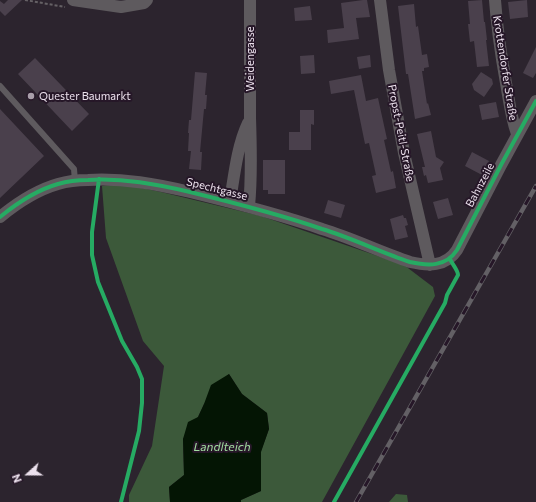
<!DOCTYPE html>
<html>
<head>
<meta charset="utf-8">
<style>
  body { margin:0 }
  #map { position:relative; width:536px; height:502px; overflow:hidden; background:#2c242e; font-family:Commissioner,sans-serif }
  canvas { display:block }
  .north { position:absolute; left:8px; top:454px; width:40px; height:40px; -webkit-text-stroke:3px #261728; paint-order:stroke; rotate:249deg; font-size:11px; font-weight:700; line-height:16px; text-align:center; color:#ece1ed }
  .north::after { content:''; display:block; margin:auto; width:14px; height:18px; background:#ece1ed; clip-path:polygon(50% 0,100% 100%,50% 72%,0 100%) }
</style>
</head>
<body>
<div id="map">
<canvas width="536" height="502"></canvas>
<div class="north">N</div>
</div>
<script>
const ctx = document.querySelector('canvas').getContext('2d');
ctx.lineJoin = 'round';
function paint(path, color) {
  ctx.fillStyle = color;
  ctx.fill(path, 'evenodd');
}
function trace(path, color, width, dash) {
  ctx.strokeStyle = color;
  ctx.lineWidth = width;
  ctx.lineCap = dash ? 'butt' : 'round';
  ctx.setLineDash(dash || []);
  ctx.stroke(path);
}
function label(font, color, halo, rows, align = 'center') {
  ctx.font = font + ' Commissioner,sans-serif';
  ctx.lineWidth = 4;
  ctx.setLineDash([]);
  ctx.textBaseline = 'middle';
  ctx.strokeStyle = halo;
  ctx.fillStyle = color;
  for (const [text, x, y, turn = 0] of rows) {
    ctx.save();
    ctx.translate(x, y);
    ctx.rotate((+turn || 0) * Math.PI / 180);
    ctx.textAlign = isNaN(turn) ? turn : align;
    if (halo) ctx.strokeText(text, 0, 0);
    ctx.fillText(text, 0, 0);
    ctx.restore();
  }
}
const forest = new Path2D(`
  M 122,184 L 161,192 L 261,216 L 404,265 L 433,287 L 435,296 L 322,502 L 241,502 L 241,500 L 261,491 L 261,451 L 269,429 L 267,413 L 242,394 L 229,374 L 204,404 L 198,417 L 183,439 L 184,475 L 169,487 L 170,502 L 129,502 L 129,495 L 152,446 L 164,366 L 143,341 L 106,238 L 102,186 Z
  M 396,494 L 407,495 L 408,502 L 389,502 Z`);
const water = new Path2D(`
  M 229,374 L 242,394 L 267,413 L 269,429 L 261,452 L 261,491 L 241,500 L 241,502 L 170,502 L 169,487 L 184,475 L 183,439 L 188,422 L 198,417 L 204,404 L 211,385 Z`);
const building = new Path2D(`
  M 8,0 L 22,0 L 5,16 L 0,11 L 0,1 L 4,4 Z
  M 363,0 L 367,0 L 370,17 L 356,18 L 359,39 L 328,43 L 327,30 L 344,28 L 341,3 Z
  M 482,0 L 484,22 L 485,22 L 487,40 L 486,40 L 489,66 L 477,67 L 474,41 L 470,42 L 468,24 L 470,24 L 468,1 Z
  M 527,0 L 528,17 L 510,19 L 508,2 Z
  M 414,4 L 416,27 L 418,26 L 422,55 L 427,54 L 429,67 L 424,68 L 424,71 L 422,71 L 427,104 L 428,103 L 431,115 L 415,119 L 408,74 L 406,74 L 398,6 Z
  M 310,6 L 312,20 L 295,21 L 294,8 Z
  M 536,47 L 536,73 L 533,78 L 523,73 Z
  M 314,55 L 315,73 L 301,74 L 300,56 Z
  M 370,55 L 371,67 L 359,69 L 357,57 Z
  M 35,58 L 89,114 L 72,131 L 18,74 Z
  M 195,72 L 207,73 L 205,95 L 207,95 L 206,109 L 204,109 L 200,152 L 202,152 L 201,170 L 189,169 L 191,151 L 188,151 L 189,133 L 188,133 L 189,120 L 191,120 Z
  M 481,72 L 492,79 L 493,84 L 484,97 L 474,90 L 472,84 Z
  M 361,75 L 366,101 L 378,98 L 387,139 L 384,140 L 391,172 L 393,171 L 396,188 L 376,193 L 372,176 L 376,175 L 369,143 L 365,144 L 354,90 L 331,94 L 329,81 Z
  M 496,102 L 499,117 L 482,120 L 479,105 Z
  M 0,109 L 44,156 L 0,198 Z
  M 300,110 L 314,110 L 314,125 L 311,124 L 311,150 L 289,150 L 289,132 L 300,132 Z
  M 431,131 L 436,157 L 444,162 L 440,168 L 443,180 L 428,183 L 426,175 L 424,176 L 422,167 L 425,167 L 417,134 Z
  M 472,152 L 489,161 L 482,175 L 465,166 Z
  M 263,160 L 285,160 L 285,194 L 268,194 L 268,190 L 263,190 Z
  M 448,198 L 453,215 L 438,219 L 433,202 Z
  M 328,200 L 345,205 L 341,218 L 324,213 Z
  M 403,215 L 404,218 L 406,218 L 408,225 L 405,226 L 408,237 L 395,240 L 390,219 Z`);
const path = new Path2D(`
  M 25,0 L 65,7`);
const service = new Path2D(`
  M 0,86 L 74,169 L 75,181`);
const minor = new Path2D(`
  M 73,0 L 121,7 L 144,3 L 147,0
  M 380,0 L 389,70 L 404,153 L 430,265
  M 495,0 C 497,28 501,55 506,83 C 509,100 511,118 517,134
  M 230,201 C 234,177 237,146 248,123
  M 249,206 C 252,177 251,147 250,118 L 250,0
  M 0,217 C 17,203 37,190 58,184 C 68,181 78,180 88,180 C 124,178 156,184 190,192 C 235,203 279,214 322,229 C 352,238 380,252 410,262 C 428,266 446,267 457,250 L 501,165 L 536,101`);
const rail = new Path2D(`
  M 356,502 L 536,186`);
const cycleway = new Path2D(`
  M 99,179 L 92,232 L 92,255 L 98,282 L 122,341 L 137,367 L 142,379 L 142,403 L 139,431 L 121,502
  M 0,217 C 17,203 37,190 58,184 C 68,181 78,180 88,180 C 124,178 156,184 190,192 C 235,203 279,214 322,229 C 352,238 380,252 410,262 C 428,266 446,267 457,250 L 501,165 L 536,101
  M 334,502 L 445,303 L 447,295 L 458,275 C 458,270 452,264 450,259`);
const markers = [
  [31,96,4,"#a99faa"]
];
const streetNames = [
  ["Weidengasse",250,59,-90],
  ["Krottendorfer Straße",505,68,81],
  ["Propst-Peitl-Straße",401,133,79],
  ["Bahnzeile",480,185,-62],
  ["Spechtgasse",217,189,14]
];
const poiNames = [
  ["Quester Baumarkt",39,96]
];
const waterNames = [
  ["Landlteich",222,447]
];
paint(forest, '#3c593a');
paint(water, '#041504');
paint(building, '#4a404c');
trace(path, '#656165', 2, [3, 2]);
trace(service, '#5e5a5e', 6);
trace(minor, '#5e5a5e', 12);
trace(rail, '#636065', 4.5);
trace(rail, '#261728', 3, [9]);
trace(cycleway, '#26ab63', 4);
for (const [x, y, r, color] of markers) {
  const dot = new Path2D();
  dot.arc(x, y, r, 0, 2 * Math.PI);
  ctx.fillStyle = color;
  ctx.fill(dot);
  trace(dot, '#261728', 1.5);
}
label('11px', '#ece1ed', '#261728', streetNames);
label('11px', '#ece1ed', '#261728', poiNames, 'left');
label('italic 12px', '#a3dda1', '#261728', waterNames);
</script>
</body>
</html>
